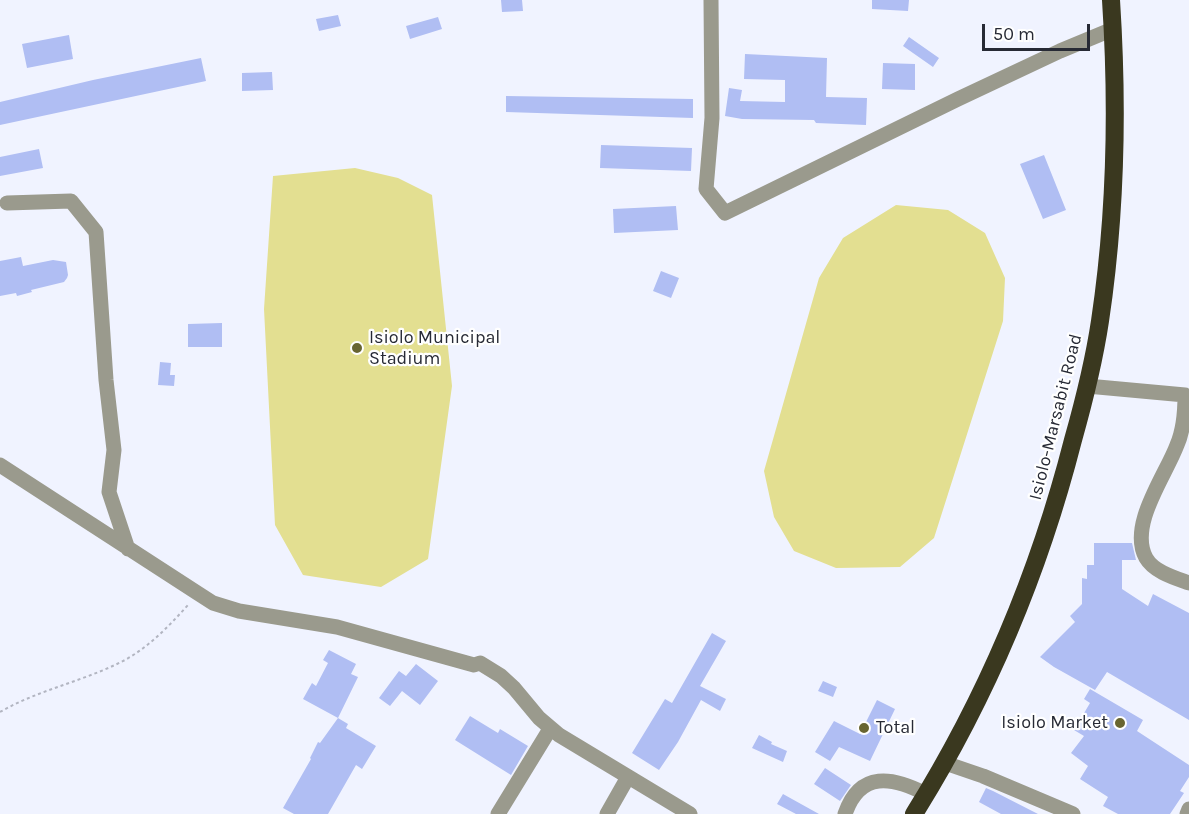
<!DOCTYPE html>
<html>
<head>
<meta charset="utf-8">
<style>
  body { margin:0 }
  #map { position:relative; width:1189px; height:814px; overflow:hidden; background:#f0f3ff; font-family:Karla,sans-serif }
  canvas { display:block }
  .scale { position:absolute; left:982px; top:24px; width:108px; height:27px; box-sizing:border-box; border:3px solid #272a35; border-top:0; padding-left:8px; font-size:18px; line-height:21px; white-space:nowrap; color:#272a35; -webkit-text-stroke:4px #fff; paint-order:stroke }
</style>
</head>
<body>
<div id="map">
<canvas width="1189" height="814"></canvas>
<div class="scale">50 m</div>
</div>
<script>
const ctx = document.querySelector('canvas').getContext('2d');
ctx.lineJoin = 'round';
function paint(path, color) {
  ctx.fillStyle = color;
  ctx.fill(path, 'evenodd');
}
function trace(path, color, width, dash) {
  ctx.strokeStyle = color;
  ctx.lineWidth = width;
  ctx.lineCap = dash ? 'butt' : 'round';
  ctx.setLineDash(dash || []);
  ctx.stroke(path);
}
function label(font, color, halo, rows, align = 'center') {
  ctx.font = font + ' Karla,sans-serif';
  ctx.lineWidth = 4.5;
  ctx.setLineDash([]);
  ctx.textBaseline = 'middle';
  ctx.strokeStyle = halo;
  ctx.fillStyle = color;
  for (const [text, x, y, turn = 0] of rows) {
    ctx.save();
    ctx.translate(x, y);
    ctx.rotate((+turn || 0) * Math.PI / 180);
    ctx.textAlign = isNaN(turn) ? turn : align;
    if (halo) ctx.strokeText(text, 0, 0);
    ctx.fillText(text, 0, 0);
    ctx.restore();
  }
}
const green = new Path2D(`
  M 355,168 L 398,178 L 432,195 L 452,386 L 428,559 L 381,587 L 303,575 L 275,525 L 264,309 L 273,176 Z
  M 896,205 L 948,210 L 985,233 L 1005,278 L 1003,321 L 934,538 L 900,567 L 836,568 L 794,551 L 774,517 L 764,471 L 819,278 L 843,238 Z`);
const building = new Path2D(`
  M 501,0 L 522,0 L 523,11 L 502,12 Z
  M 872,0 L 909,0 L 908,11 L 872,9 Z
  M 338,15 L 341,26 L 319,31 L 316,19 Z
  M 438,17 L 442,29 L 410,39 L 406,26 Z
  M 69,35 L 73,59 L 27,68 L 22,44 Z
  M 909,37 L 939,58 L 933,67 L 903,46 Z
  M 745,54 L 827,58 L 826,97 L 867,98 L 866,125 L 816,123 L 814,120 L 742,119 L 725,116 L 729,88 L 742,90 L 740,101 L 785,102 L 785,80 L 744,79 Z
  M 201,58 L 206,81 L 0,125 L 0,102 L 93,80 Z
  M 883,63 L 915,64 L 915,90 L 882,89 Z
  M 272,72 L 273,90 L 242,91 L 242,73 Z
  M 506,96 L 693,99 L 693,118 L 506,112 Z
  M 601,145 L 692,148 L 691,171 L 600,168 Z
  M 39,149 L 43,168 L 0,176 L 0,157 Z
  M 1044,155 L 1066,210 L 1043,219 L 1020,164 Z
  M 676,206 L 678,230 L 614,233 L 613,209 Z
  M 21,257 L 23,266 L 53,260 L 66,262 L 68,275 L 67,278 L 64,282 L 31,290 L 32,292 L 17,296 L 16,293 L 0,296 L 0,261 Z
  M 661,271 L 679,278 L 671,298 L 653,291 Z
  M 222,323 L 222,347 L 188,347 L 188,324 Z
  M 160,362 L 171,363 L 170,375 L 175,375 L 174,386 L 158,385 Z
  M 1094,543 L 1132,543 L 1136,560 L 1122,560 L 1122,589 L 1148,606 L 1153,594 L 1189,613 L 1189,720 L 1107,672 L 1095,690 L 1054,667 L 1040,657 L 1075,622 L 1070,616 L 1082,604 L 1082,578 L 1087,579 L 1087,565 L 1094,565 Z
  M 712,633 L 726,641 L 700,686 L 726,699 L 720,711 L 701,700 L 678,742 L 659,770 L 632,753 L 665,699 L 672,703 Z
  M 329,650 L 356,664 L 351,674 L 358,677 L 338,718 L 303,699 L 312,683 L 316,686 L 328,663 L 323,660 Z
  M 416,664 L 438,681 L 420,705 L 402,691 L 390,706 L 379,698 L 399,671 L 406,676 Z
  M 823,681 L 837,687 L 833,697 L 818,691 Z
  M 1090,689 L 1143,720 L 1137,731 L 1189,765 L 1189,777 L 1180,791 L 1184,793 L 1170,814 L 1118,814 L 1103,806 L 1108,797 L 1080,779 L 1088,766 L 1071,753 L 1084,736 L 1074,730 L 1090,703 L 1084,699 Z
  M 877,700 L 895,709 L 870,761 L 839,747 L 830,761 L 815,752 L 834,721 L 860,734 Z
  M 470,716 L 498,733 L 500,729 L 528,746 L 511,775 L 455,740 Z
  M 338,718 L 348,724 L 346,728 L 376,746 L 362,769 L 356,765 L 328,814 L 294,814 L 283,808 L 311,759 L 310,758 L 318,742 L 320,743 Z
  M 759,735 L 772,742 L 771,744 L 787,751 L 783,762 L 752,748 Z
  M 825,768 L 851,785 L 840,801 L 814,784 Z
  M 986,788 L 993,791 L 1038,814 L 1001,814 L 979,802 Z
  M 783,794 L 819,814 L 796,814 L 777,804 Z`);
const path = new Path2D(`
  M 0,712 C 40,689 85,681 125,660 C 150,646 169,626 188,605`);
const minor = new Path2D(`
  M 711,0 L 712,118 L 706,189 L 725,213 L 958,99 L 1060,51 L 1113,29
  M 7,203 L 71,201 L 96,232 L 106,380 L 114,450 L 109,492 L 128,549
  M 1087,386 L 1185,395 C 1185,412 1184,429 1177,445 C 1166,475 1128,525 1146,558 C 1154,572 1175,578 1189,583
  M 0,465 L 199,594 L 213,603 L 239,611 L 337,627 L 474,665 L 480,663 L 501,676 L 514,688 L 539,718 L 559,735 L 690,814
  M 945,763 L 983,776 L 1073,814
  M 498,814 L 550,729
  M 607,814 L 628,777
  M 845,814 C 860,770 893,777 926,794
  M 1187,814 L 1189,809`);
const highway = new Path2D(`
  M 914,814 C 987,697 1039,573 1073,440 C 1084,401 1094,361 1100,321 C 1116,214 1118,107 1111,0`);
const markers = [
  [357,348,6,"#686531"],
  [1120,723,6,"#686531"],
  [864,728,6,"#686531"]
];
const poiNames = [
  ["Isiolo Municipal",369,338],
  ["Stadium",369,359],
  ["Isiolo Market",1108,723,"right"],
  ["Total",876,728]
];
const streetNames = [
  ["Isiolo-Marsabit Road",1056,417,-76]
];
paint(green, '#e3df91');
paint(building, '#b0bef3');
trace(path, '#b2b5c1', 2, [3, 3]);
trace(minor, '#9a9a8d', 15);
trace(highway, '#3a381f', 18);
for (const [x, y, r, color] of markers) {
  const dot = new Path2D();
  dot.arc(x, y, r, 0, 2 * Math.PI);
  ctx.fillStyle = color;
  ctx.fill(dot);
  trace(dot, '#fff', 2);
}
label('18px', '#272a35', '#fff', poiNames, 'left');
label('18px', '#272a35', '#fff', streetNames);
</script>
</body>
</html>
